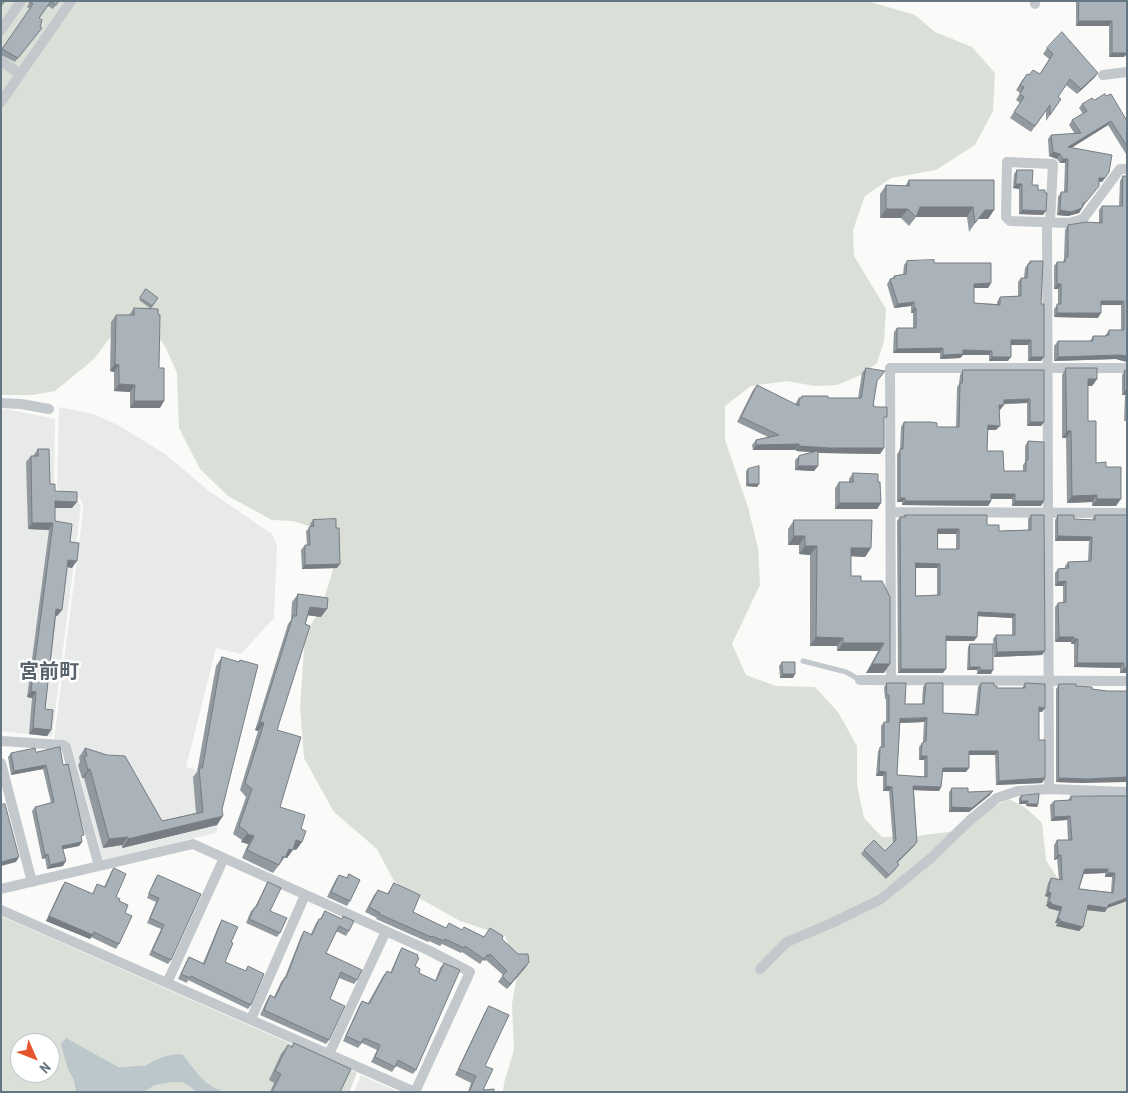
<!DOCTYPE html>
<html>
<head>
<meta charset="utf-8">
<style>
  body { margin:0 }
  #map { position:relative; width:1128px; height:1093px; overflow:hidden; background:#fafaf8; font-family:"Roboto Condensed",sans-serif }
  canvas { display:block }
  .frame { position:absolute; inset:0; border:2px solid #657683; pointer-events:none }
  .north { position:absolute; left:10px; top:1033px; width:50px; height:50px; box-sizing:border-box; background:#fff; border:1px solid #c1c8cd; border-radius:50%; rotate:134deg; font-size:14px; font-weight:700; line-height:20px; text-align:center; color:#657683 }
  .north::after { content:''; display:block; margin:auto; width:18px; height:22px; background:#e4572e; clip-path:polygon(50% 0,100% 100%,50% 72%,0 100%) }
</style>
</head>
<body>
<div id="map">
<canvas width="1128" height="1093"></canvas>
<div class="frame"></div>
<div class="north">N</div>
</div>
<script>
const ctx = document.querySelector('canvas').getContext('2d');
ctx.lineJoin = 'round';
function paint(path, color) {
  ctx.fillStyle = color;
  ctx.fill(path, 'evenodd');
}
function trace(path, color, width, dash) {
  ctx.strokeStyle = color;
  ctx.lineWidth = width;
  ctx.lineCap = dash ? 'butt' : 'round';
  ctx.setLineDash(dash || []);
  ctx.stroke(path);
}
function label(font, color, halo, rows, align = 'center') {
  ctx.font = font + ' "Roboto Condensed","Noto Sans JP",sans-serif';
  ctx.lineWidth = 5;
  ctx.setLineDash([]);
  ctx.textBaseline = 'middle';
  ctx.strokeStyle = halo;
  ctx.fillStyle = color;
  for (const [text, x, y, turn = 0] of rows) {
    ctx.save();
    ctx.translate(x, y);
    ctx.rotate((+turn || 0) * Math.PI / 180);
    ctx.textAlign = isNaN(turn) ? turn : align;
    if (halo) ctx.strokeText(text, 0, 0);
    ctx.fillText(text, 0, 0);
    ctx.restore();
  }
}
const built = new Path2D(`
  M 59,407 L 93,414 L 118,425 L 165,454 L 209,491 L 272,534 L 277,546 L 274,618 L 241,654 L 216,648 L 186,767 L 211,774 L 212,789 L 227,794 L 216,833 L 103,860 L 72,747 L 69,743 L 54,739 L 83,512 L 82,502 L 80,499 L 70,493 L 57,489 Z
  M 7,409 L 55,419 L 54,491 L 74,497 L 81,506 L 52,737 L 1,731 L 1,410 Z
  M 361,1075 L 399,1092 L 354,1092 Z`);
const green = new Path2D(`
  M 1,1 L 867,1 L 915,15 L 935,32 L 972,47 L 995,73 L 993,111 L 975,145 L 936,170 L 891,178 L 865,196 L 853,230 L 854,256 L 886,309 L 884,341 L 877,363 L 861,375 L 837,385 L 815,386 L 787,381 L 751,386 L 725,406 L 725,440 L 748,507 L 758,548 L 760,585 L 732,644 L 746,675 L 776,686 L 815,687 L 838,712 L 857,746 L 857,785 L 864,818 L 882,837 L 916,836 L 949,832 L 972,823 L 991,808 L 1009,799 L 1026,808 L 1042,823 L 1046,860 L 1062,885 L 1127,896 L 1127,1092 L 503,1092 L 504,1083 L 514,1050 L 512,1004 L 518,970 L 505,936 L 460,921 L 419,898 L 394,881 L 377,849 L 334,812 L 304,758 L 300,707 L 305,635 L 321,608 L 333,570 L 329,543 L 315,528 L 293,521 L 272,520 L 228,496 L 200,469 L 179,428 L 177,373 L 165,346 L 147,323 L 118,327 L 94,359 L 55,391 L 33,395 L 1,395 Z
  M 1,916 L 357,1073 L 349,1092 L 1,1092 ZM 20,1043 L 50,1043 L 50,1073 L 20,1073 Z`);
const water = new Path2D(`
  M 66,1038 L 118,1067 C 127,1068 136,1065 145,1066 C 156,1059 170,1053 183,1055 C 194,1069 207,1090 227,1092 L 196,1092 L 190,1086 L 182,1082 L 172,1082 L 155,1085 L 143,1092 L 76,1092 L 74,1080 L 68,1069 L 61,1044 Z`);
const service = new Path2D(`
  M 803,661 L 846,672 L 860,680`);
const minor = new Path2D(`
  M 1035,1 L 1035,4
  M 1,30 L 21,1
  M 1,61 L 20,74
  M 1103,75 L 1127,72
  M 1,102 L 71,1
  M 1047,222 L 1049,789
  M 1050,222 L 1053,164 L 1007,162 L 1006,217 L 1010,221 L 1069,223 L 1083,219 L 1120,169 L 1127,169
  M 1,403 L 21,404 L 49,409
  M 891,512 L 1127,513
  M 860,680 L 1127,681
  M 891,680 L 890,368 L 1127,368
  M 1,741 L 63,745 L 66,747 L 99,866
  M 1,763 L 32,882
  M 1,889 L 193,844 L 430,951 L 470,972 L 415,1092
  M 1,910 L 415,1092
  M 760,969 L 787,942 L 832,923 L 881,899 L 932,857 L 970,820 L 997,798 L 1018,791 L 1049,789 L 1127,792
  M 167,983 L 224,858
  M 251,1019 L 305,895
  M 329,1054 L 386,931`);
const wall = new Path2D(`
  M 30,1 L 59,1 L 53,9 L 48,6 L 39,18 L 40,27 L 42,28 L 15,62 L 1,55 L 1,50 L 30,9 L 27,7 Z
  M 1076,1 L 1127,1 L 1124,57 L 1109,57 L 1109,26 L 1076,26 Z
  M 1047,48 L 1098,73 L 1094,78 L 1077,94 L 1066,85 L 1058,97 L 1061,99 L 1046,121 L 1046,111 L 1031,132 L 1010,118 L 1020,103 L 1016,100 L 1020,93 L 1016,90 L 1023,79 L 1029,75 L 1040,74 L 1049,59 L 1043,54 Z
  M 1094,100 L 1127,121 L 1127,154 L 1126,154 L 1108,125 L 1071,148 L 1109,172 L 1102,182 L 1099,182 L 1079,213 L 1068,216 L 1057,215 L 1058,197 L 1061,192 L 1064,192 L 1065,163 L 1060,163 L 1057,159 L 1049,156 L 1048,139 L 1051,135 L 1075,134 L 1069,125 L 1072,120 L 1083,114 L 1079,108 L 1082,104 Z
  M 1017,170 L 1038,190 L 1043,215 L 1019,214 L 1019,189 L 1013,188 L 1014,174 Z
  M 1123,176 L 1127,362 L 1116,359 L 1054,361 L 1054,346 L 1058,341 L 1090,341 L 1093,336 L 1105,336 L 1109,330 L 1121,330 L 1121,305 L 1101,305 L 1098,318 L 1054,317 L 1054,309 L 1058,304 L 1058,289 L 1054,289 L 1054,266 L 1057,262 L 1063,262 L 1064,259 L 1065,230 L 1068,225 L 1099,222 L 1099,210 L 1102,206 L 1119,206 L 1120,181 Z
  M 909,180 L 994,210 L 988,219 L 978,219 L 969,232 L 967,217 L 916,217 L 909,226 L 901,218 L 880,218 L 880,194 L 886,185 L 905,186 Z
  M 907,261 L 934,263 L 991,283 L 988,288 L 974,288 L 974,303 L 997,304 L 997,302 L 1000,297 L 1018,296 L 1018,282 L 1021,278 L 1024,278 L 1025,268 L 1030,261 L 1041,304 L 1041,361 L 1028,361 L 1028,345 L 1011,345 L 1008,361 L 989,361 L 989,355 L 963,355 L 960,358 L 940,359 L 940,353 L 893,353 L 894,332 L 897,328 L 913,328 L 913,313 L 911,313 L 911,306 L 894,308 L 887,284 L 890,279 L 892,279 L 894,276 L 903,275 L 904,265 Z
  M 146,289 L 158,298 L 151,309 L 139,300 Z
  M 134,308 L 159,368 L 160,408 L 130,408 L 130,392 L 114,391 L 114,372 L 110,371 L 111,322 L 116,315 L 129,315 Z
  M 866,368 L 877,382 L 873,406 L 875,407 L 884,421 L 884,448 L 880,454 L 818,453 L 818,466 L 814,471 L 795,470 L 795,460 L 799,456 L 813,452 L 796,451 L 796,450 L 753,450 L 752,445 L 756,440 L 768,437 L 737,422 L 753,390 L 757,385 L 795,404 L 799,398 L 800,398 L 802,396 L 828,398 L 858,398 L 862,373 Z
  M 1066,368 L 1097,379 L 1092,386 L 1088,386 L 1088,421 L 1096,463 L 1106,467 L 1116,506 L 1092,506 L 1092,502 L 1067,503 L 1066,438 L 1062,438 L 1062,375 Z
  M 963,370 L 1044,370 L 1044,422 L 1041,426 L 1027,426 L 1027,403 L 1004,404 L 1000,410 L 999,409 L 996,430 L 988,430 L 987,451 L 1004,471 L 1023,471 L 1023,465 L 1025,462 L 1025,446 L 1028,441 L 1041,506 L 1012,506 L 1012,499 L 991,499 L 991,501 L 988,506 L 902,505 L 902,502 L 897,502 L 897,454 L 900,450 L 901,427 L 904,422 L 937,427 L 956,427 L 957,387 L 959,384 L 960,375 Z
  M 1125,370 L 1127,370 L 1127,421 L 1124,421 L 1125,395 L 1122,395 L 1122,375 Z
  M 38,449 L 50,484 L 55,491 L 72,508 L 55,508 L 55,521 L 70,542 L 72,568 L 67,567 L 62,610 L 57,616 L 56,616 L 45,709 L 51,730 L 47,736 L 29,734 L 32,698 L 27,697 L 49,530 L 28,529 L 26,462 L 31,456 L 33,456 Z
  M 748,469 L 759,484 L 757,487 L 746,486 L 746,471 Z
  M 853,473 L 878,482 L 881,503 L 877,509 L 835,509 L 835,488 L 839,482 L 849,482 L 849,479 Z
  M 905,515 L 987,525 L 999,531 L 1028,530 L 1028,519 L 1031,515 L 1042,655 L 994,657 L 993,639 L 996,635 L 1012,635 L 1012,618 L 978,616 L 974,641 L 946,641 L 943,673 L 898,673 L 897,521 L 900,517 L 903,517 ZM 938,534 L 956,534 L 956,549 L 938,549 ZM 916,568 L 937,568 L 937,595 L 916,596 Z
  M 1058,515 L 1074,519 L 1092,520 L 1095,515 L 1127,673 L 1120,673 L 1120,668 L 1074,667 L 1074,644 L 1071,644 L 1071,642 L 1055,642 L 1055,607 L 1058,603 L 1063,603 L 1063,586 L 1055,586 L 1055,573 L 1058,569 L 1065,568 L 1065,566 L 1068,562 L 1088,561 L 1089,541 L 1055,541 L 1055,520 Z
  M 313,520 L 337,568 L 302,569 L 301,550 L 305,545 L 307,545 L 306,531 L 310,527 L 310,524 Z
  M 794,520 L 871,548 L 865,557 L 851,556 L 851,576 L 861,581 L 882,581 L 884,673 L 866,673 L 878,651 L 837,651 L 837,646 L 810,646 L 810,555 L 799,554 L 799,545 L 788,545 L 788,529 Z
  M 298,594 L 321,617 L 308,615 L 277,730 L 280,807 L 301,829 L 302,842 L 296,850 L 293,849 L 287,858 L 285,857 L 273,873 L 242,858 L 248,844 L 241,842 L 242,840 L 233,834 L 246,797 L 240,790 L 258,731 L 255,730 L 288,624 L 291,620 L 292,602 Z
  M 970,644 L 991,674 L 977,674 L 977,670 L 967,670 L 968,647 Z
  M 222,657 L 238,662 L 240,660 L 217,825 L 122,848 L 122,845 L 103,848 L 84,778 L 82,778 L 78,765 L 80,762 L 79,757 L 85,748 L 162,821 L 196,813 L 193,777 L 197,772 L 216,666 Z
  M 782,662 L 793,678 L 780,678 L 779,666 Z
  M 887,683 L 905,704 L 922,704 L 923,687 L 926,683 L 943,713 L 975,714 L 978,687 L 981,683 L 994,686 L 997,688 L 1022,688 L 1025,683 L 1042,712 L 1039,712 L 1039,740 L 1045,778 L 1042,783 L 996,785 L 995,755 L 969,755 L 966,772 L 942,772 L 941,787 L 939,791 L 914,790 L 917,842 L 914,846 L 897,863 L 896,869 L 886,879 L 861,854 L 864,850 L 885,851 L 893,843 L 889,791 L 883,791 L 883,776 L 876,776 L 878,751 L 881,747 L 881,726 L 884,722 L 886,722 L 886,699 L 885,699 L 884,687 ZM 924,722 L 923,742 L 922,743 L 919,747 L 919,760 L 924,760 L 924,777 L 897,775 L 900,723 Z
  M 1059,684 L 1107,691 L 1084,783 L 1056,782 L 1056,689 Z
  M 36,752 L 63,765 L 82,842 L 79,846 L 63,849 L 63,866 L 47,869 L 45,858 L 42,859 L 32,811 L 35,807 L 51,803 L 43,769 L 11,775 L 8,757 L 11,753 Z
  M 952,788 L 968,792 L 990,795 L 969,812 L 949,812 L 949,792 Z
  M 1021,796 L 1038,804 L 1037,807 L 1026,806 L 1026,804 L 1019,804 L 1019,798 Z
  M 1071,796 L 1127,796 L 1127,901 L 1107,908 L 1105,912 L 1087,910 L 1083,927 L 1079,931 L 1056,926 L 1057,923 L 1055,923 L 1059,911 L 1048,908 L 1049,907 L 1046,906 L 1048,897 L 1045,896 L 1048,883 L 1051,878 L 1059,880 L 1057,859 L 1054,860 L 1054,845 L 1057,840 L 1068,840 L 1067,820 L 1051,821 L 1050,805 L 1054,801 L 1068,800 ZM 1105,873 L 1105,877 L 1112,877 L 1111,892 L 1079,889 L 1084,874 Z
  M 114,868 L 116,897 L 125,913 L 119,944 L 116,949 L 91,937 L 90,939 L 46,921 L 62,886 L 65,882 L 92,894 L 97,884 L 104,887 L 111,872 Z
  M 349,874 L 350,901 L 347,906 L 327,897 L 336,879 L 339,875 L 347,878 Z
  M 158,875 L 171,960 L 168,964 L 149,955 L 161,929 L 147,923 L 156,902 L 147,898 L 155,879 Z
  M 268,882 L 270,911 L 280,933 L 277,937 L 246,923 L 251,911 L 255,907 L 265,887 Z
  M 394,883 L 413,912 L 446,928 L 462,930 L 464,927 L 484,937 L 502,939 L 518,954 L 529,962 L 507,989 L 498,982 L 503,975 L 486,960 L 485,961 L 483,960 L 480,964 L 462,952 L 461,953 L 442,944 L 440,946 L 429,941 L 428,942 L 376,919 L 377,918 L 365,912 L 374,895 L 378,890 L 387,894 Z
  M 325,911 L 349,931 L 346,936 L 336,931 L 326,953 L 357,980 L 354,984 L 339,978 L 330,999 L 329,1040 L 326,1044 L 260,1015 L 267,1000 L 270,995 L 274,997 L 281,982 L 285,977 L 301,936 L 304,931 L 311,934 L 316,923 L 319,919 L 320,919 Z
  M 222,920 L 231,942 L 225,962 L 245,971 L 248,966 L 251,1005 L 248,1009 L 188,980 L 187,983 L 178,979 L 186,962 L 189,957 L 203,963 L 219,925 Z
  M 402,948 L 419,973 L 435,981 L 440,968 L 444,963 L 416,1070 L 413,1074 L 396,1066 L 392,1072 L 371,1062 L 377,1050 L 362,1043 L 358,1048 L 343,1041 L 359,1006 L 362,1001 L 368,1003 L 383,976 L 387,971 L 390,973 L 399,953 Z
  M 489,1006 L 485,1066 L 483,1090 L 494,1092 L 468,1092 L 471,1083 L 455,1075 L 485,1012 Z
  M 294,1043 L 340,1092 L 270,1092 L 274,1083 L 269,1080 L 281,1054 L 288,1045 L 291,1047 Z`);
const shadedWall = new Path2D(`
  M 1079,21 L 1112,21 L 1109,26 L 1076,26 Z
  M 1112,53 L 1127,53 L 1127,54 L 1124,57 L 1109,57 Z
  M 1098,73 L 1094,78 L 1077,94 L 1081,89 Z
  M 1111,121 L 1108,125 L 1065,152 L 1068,147 Z
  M 1053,152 L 1060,154 L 1057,159 L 1049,156 Z
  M 1063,159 L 1068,159 L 1065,163 L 1060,163 Z
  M 1099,178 L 1105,178 L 1102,182 L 1096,182 Z
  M 1016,184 L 1022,184 L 1019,189 L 1013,188 Z
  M 920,207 L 973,207 L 967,217 L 915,217 Z
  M 1082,208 L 1079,213 L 1068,216 L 1057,215 L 1060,210 Z
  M 886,209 L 908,209 L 901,218 L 880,218 Z
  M 985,210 L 994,210 L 988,219 L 978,219 Z
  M 1022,210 L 1046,211 L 1043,215 L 1019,214 Z
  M 991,283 L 988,288 L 971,288 L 974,284 Z
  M 1057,284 L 1061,284 L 1058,289 L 1054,289 Z
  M 1101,301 L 1124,301 L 1121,305 L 1098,305 Z
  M 914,302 L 911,306 L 894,308 L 898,304 Z
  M 914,308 L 916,308 L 913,313 L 911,313 Z
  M 1057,313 L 1101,313 L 1098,318 L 1054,317 Z
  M 1011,340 L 1031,340 L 1028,345 L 1008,345 Z
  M 943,348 L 940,353 L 893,353 L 897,349 Z
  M 963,350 L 992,351 L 989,355 L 963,355 L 960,358 L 940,359 L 943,355 Z
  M 1119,355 L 1127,356 L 1127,362 L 1116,359 L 1054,361 L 1058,357 Z
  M 992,357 L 1011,357 L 1008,361 L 989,361 Z
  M 1031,357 L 1044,357 L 1041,361 L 1028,361 Z
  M 115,364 L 119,365 L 114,372 L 110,371 Z
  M 1088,379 L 1097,379 L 1092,386 L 1083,386 Z
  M 119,384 L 135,385 L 130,392 L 114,391 Z
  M 1125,391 L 1127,391 L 1127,393 L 1125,395 L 1122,395 Z
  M 1030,399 L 1027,403 L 1000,404 L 1004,400 Z
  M 134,401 L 164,401 L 160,408 L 130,408 Z
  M 999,405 L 1004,405 L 1000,410 L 996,409 Z
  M 1030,422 L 1044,422 L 1041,426 L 1027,426 Z
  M 988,425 L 1000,426 L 996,430 L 985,430 Z
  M 1067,431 L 1071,431 L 1066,438 L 1062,438 Z
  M 799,444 L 796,450 L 753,450 L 756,445 Z
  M 799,446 L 884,448 L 880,454 L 825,453 L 796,451 Z
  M 798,466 L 818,466 L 814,471 L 795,470 Z
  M 748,484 L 759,484 L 757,487 L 746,486 Z
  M 991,494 L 1015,494 L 1012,499 L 988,499 Z
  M 1097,495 L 1092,502 L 1067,503 L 1072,496 Z
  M 900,498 L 905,498 L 902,502 L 897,502 Z
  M 1097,499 L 1121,499 L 1116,506 L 1092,506 Z
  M 55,501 L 77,502 L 72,508 L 50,508 Z
  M 905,501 L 991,501 L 988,506 L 902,505 Z
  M 1015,501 L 1044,501 L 1041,506 L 1012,506 Z
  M 839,503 L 881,503 L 877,509 L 835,509 Z
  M 32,523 L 53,523 L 49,530 L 28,529 Z
  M 938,529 L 959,529 L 956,534 L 935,534 Z
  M 794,536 L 805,536 L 799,545 L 788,545 Z
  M 1058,536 L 1092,537 L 1089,541 L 1055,541 Z
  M 805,546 L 817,546 L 810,555 L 799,554 Z
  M 851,548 L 871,548 L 865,557 L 845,556 Z
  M 68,560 L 77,561 L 72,568 L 63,566 Z
  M 916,563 L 940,564 L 937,568 L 913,568 Z
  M 340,564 L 337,568 L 302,569 L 305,565 Z
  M 1066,581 L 1063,586 L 1055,586 L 1058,582 Z
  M 310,607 L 327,609 L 321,617 L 305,615 Z
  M 56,609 L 62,610 L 57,616 L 52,615 Z
  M 978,612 L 1015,614 L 1012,618 L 975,616 Z
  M 946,636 L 977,637 L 974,641 L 943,641 Z
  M 816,637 L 843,638 L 837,646 L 810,646 Z
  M 1059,637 L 1074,637 L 1071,642 L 1055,642 Z
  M 1074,639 L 1078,639 L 1074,644 L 1071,644 Z
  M 843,643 L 884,643 L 878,651 L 837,651 Z
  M 1045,651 L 1042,655 L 994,657 L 997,652 Z
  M 1077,663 L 1124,663 L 1120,668 L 1074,667 Z
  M 872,664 L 890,664 L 884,673 L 866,673 Z
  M 970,667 L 980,667 L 977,670 L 967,670 Z
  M 1124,668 L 1127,668 L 1127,673 L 1120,673 Z
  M 901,669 L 946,669 L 943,673 L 898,673 Z
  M 980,670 L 993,670 L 991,674 L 977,674 Z
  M 783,674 L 795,674 L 793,678 L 780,678 Z
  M 31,691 L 36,692 L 32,698 L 27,697 Z
  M 1039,707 L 1045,708 L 1042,712 L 1036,711 Z
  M 927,718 L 924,722 L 897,723 L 900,719 Z
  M 260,722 L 264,723 L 258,731 L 255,730 Z
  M 33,728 L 51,730 L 47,736 L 29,734 Z
  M 969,751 L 998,751 L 995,755 L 966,755 Z
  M 921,756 L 927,756 L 924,760 L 919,760 Z
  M 46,765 L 43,769 L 11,775 L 14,771 Z
  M 943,768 L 969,768 L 966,772 L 940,772 Z
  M 90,769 L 84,778 L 82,778 L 88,770 Z
  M 879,771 L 886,772 L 883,776 L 876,776 Z
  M 1127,777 L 1127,782 L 1084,783 L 1056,782 L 1059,778 Z
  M 1045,778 L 1042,783 L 996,785 L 999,781 Z
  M 886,786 L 892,787 L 889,791 L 883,791 Z
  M 913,786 L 941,787 L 939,791 L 910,790 Z
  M 993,791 L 990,795 L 969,812 L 949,812 L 952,807 Z
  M 1021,801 L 1028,801 L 1026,804 L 1019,804 Z
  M 1028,804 L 1038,804 L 1037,807 L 1026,806 Z
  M 223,816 L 217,825 L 122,848 L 128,839 Z
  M 1070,816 L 1067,820 L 1051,821 L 1054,817 Z
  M 247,834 L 254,836 L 248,844 L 241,842 Z
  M 128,837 L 122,845 L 103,848 L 109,839 Z
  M 296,840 L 302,842 L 296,850 L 291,848 Z
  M 82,842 L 79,846 L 59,850 L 62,846 Z
  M 917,842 L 914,846 L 894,866 L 897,862 Z
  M 289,849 L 293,850 L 287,858 L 284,857 Z
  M 48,854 L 45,858 L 42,859 L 45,855 Z
  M 1058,855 L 1061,855 L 1057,859 L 1054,860 Z
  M 19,857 L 16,862 L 1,866 L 1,862 Z
  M 66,861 L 63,866 L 47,869 L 50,865 Z
  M 1085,869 L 1108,869 L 1105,873 L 1082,874 Z
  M 1108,873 L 1115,873 L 1112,877 L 1105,877 Z
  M 1048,892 L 1051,893 L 1048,897 L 1045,896 Z
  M 1127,898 L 1127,901 L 1107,908 L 1105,912 L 1085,910 L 1088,905 L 1108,905 Z
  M 1049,902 L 1052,903 L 1049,907 L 1046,906 Z
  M 1051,904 L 1062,907 L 1059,911 L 1048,908 Z
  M 49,916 L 93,935 L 90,939 L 46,921 Z
  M 1058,918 L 1060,919 L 1057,923 L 1055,923 Z
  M 1060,921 L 1083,927 L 1079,931 L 1056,926 Z
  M 529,962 L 526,967 L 507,989 L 510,984 Z`);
const building = new Path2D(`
  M 1,1 L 5,1 L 1,6 Z
  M 30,1 L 51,1 L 39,18 L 42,20 L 40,27 L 42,28 L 18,58 L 2,49 L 33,4 L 30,2 Z
  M 52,1 L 59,1 L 56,5 Z
  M 1079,1 L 1127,1 L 1127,53 L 1112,53 L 1112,21 L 1079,21 Z
  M 1062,32 L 1098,73 L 1081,89 L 1070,79 L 1058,97 L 1061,99 L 1050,115 L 1050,105 L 1035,126 L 1014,112 L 1024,97 L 1020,94 L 1024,87 L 1020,85 L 1027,74 L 1029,75 L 1033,70 L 1040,74 L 1053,54 L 1047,48 Z
  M 1105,94 L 1106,96 L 1111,94 L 1127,121 L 1127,146 L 1111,121 L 1068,147 L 1112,155 L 1109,172 L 1105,178 L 1099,178 L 1099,186 L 1086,202 L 1083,203 L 1082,208 L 1071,212 L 1060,210 L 1061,192 L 1067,192 L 1068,159 L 1063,159 L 1060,154 L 1053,152 L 1051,135 L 1081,133 L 1072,120 L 1087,111 L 1082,104 L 1092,98 L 1094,100 Z
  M 1017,170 L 1033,170 L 1032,185 L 1038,185 L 1038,190 L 1045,190 L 1045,193 L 1047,193 L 1046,211 L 1022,210 L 1022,184 L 1016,184 Z
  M 1123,176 L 1127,176 L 1127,356 L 1119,355 L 1058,357 L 1058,341 L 1093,341 L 1093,336 L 1106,336 L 1106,335 L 1109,335 L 1109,330 L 1124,330 L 1124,301 L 1101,301 L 1101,313 L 1057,313 L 1057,304 L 1061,304 L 1061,284 L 1057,284 L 1057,262 L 1065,262 L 1066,257 L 1068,257 L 1068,225 L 1086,222 L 1102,223 L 1102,206 L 1122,206 Z
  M 909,180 L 994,180 L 994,210 L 985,210 L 975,223 L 973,207 L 920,207 L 916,217 L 908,209 L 886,209 L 886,185 L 909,186 Z
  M 934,260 L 934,263 L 991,263 L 991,283 L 974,284 L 974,303 L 1000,305 L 1000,297 L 1021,296 L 1021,278 L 1027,278 L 1028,264 L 1031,263 L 1030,261 L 1043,261 L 1041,304 L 1044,304 L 1044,357 L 1031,357 L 1031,340 L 1011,340 L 1011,357 L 992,357 L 992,351 L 963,350 L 963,354 L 943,355 L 943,348 L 897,349 L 897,328 L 916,328 L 916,308 L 914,308 L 914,302 L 898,304 L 890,279 L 895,278 L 894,276 L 906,274 L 907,261 Z
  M 146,289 L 158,298 L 152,306 L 140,298 Z
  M 134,308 L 158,309 L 158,314 L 160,315 L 159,368 L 164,368 L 164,401 L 134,401 L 135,385 L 119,384 L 119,365 L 115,364 L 116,315 L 134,315 Z
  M 866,368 L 885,371 L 877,381 L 873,406 L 875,406 L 875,407 L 887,407 L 887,417 L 884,417 L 884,448 L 829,448 L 799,446 L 799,444 L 756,445 L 756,440 L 779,435 L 741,417 L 757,385 L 799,406 L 799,398 L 802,398 L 802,396 L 828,396 L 828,398 L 861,398 Z
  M 1066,368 L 1097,368 L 1097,379 L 1088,379 L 1088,421 L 1096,421 L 1096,463 L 1106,462 L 1106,467 L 1121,467 L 1121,499 L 1097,499 L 1097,495 L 1072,496 L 1071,431 L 1067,431 Z
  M 963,370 L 1044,370 L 1044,422 L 1030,422 L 1030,399 L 1004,400 L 1004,405 L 999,405 L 1000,426 L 988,425 L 987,451 L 1003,451 L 1004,471 L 1026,471 L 1026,460 L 1028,460 L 1028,441 L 1044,442 L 1044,501 L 1015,501 L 1015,494 L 991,494 L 991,501 L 905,501 L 905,498 L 900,498 L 900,449 L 903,449 L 904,422 L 931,422 L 937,423 L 937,427 L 959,427 L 960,383 L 962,383 Z
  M 1125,370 L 1127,370 L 1127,391 L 1125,391 Z
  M 38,449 L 49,449 L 50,484 L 55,484 L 55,491 L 77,492 L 77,502 L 55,501 L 55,521 L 72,524 L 70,542 L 79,543 L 77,561 L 68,560 L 62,610 L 56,609 L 45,709 L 53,710 L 51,730 L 33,728 L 36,692 L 31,691 L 53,523 L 32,523 L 31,456 L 38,456 Z
  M 818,451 L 818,466 L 798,466 L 799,456 Z
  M 759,466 L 759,484 L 748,484 L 748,469 Z
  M 853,473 L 878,474 L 878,482 L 880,482 L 881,503 L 839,503 L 839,482 L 853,482 Z
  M 905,515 L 987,515 L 987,525 L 999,525 L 999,531 L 1031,530 L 1031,515 L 1044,515 L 1045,651 L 997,652 L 996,635 L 1015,635 L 1015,614 L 978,612 L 977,637 L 946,636 L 946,669 L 901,669 L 900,517 L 905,517 ZM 938,529 L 959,529 L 959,549 L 938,549 ZM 916,563 L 940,564 L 940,595 L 916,596 Z
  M 1058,515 L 1074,515 L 1074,519 L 1095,520 L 1095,515 L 1127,515 L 1127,668 L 1124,668 L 1124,663 L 1077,663 L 1078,639 L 1074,639 L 1074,637 L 1059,637 L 1058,603 L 1066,602 L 1066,581 L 1058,582 L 1058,569 L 1069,568 L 1068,562 L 1091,561 L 1092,537 L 1058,536 Z
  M 336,519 L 336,528 L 339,528 L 340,564 L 305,565 L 305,545 L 310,545 L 309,527 L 314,526 L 313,520 Z
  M 794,520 L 872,520 L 871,548 L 851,548 L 851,576 L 861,576 L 861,581 L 882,581 L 890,597 L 890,664 L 872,664 L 884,643 L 843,643 L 843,638 L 816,637 L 817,546 L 805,546 L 805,536 L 794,536 Z
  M 298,594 L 328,598 L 327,609 L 310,607 L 305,624 L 310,626 L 277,730 L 301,737 L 280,807 L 305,815 L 301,829 L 306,831 L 302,842 L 296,840 L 293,850 L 289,849 L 285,858 L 283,856 L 279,865 L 247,850 L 254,836 L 247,834 L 247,832 L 239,826 L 252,789 L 245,783 L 264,723 L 260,722 L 293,616 L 296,616 Z
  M 970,644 L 993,644 L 993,670 L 980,670 L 980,667 L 970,667 Z
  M 222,657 L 239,662 L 240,660 L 258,665 L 222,809 L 223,816 L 128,839 L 128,837 L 109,839 L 90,769 L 88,770 L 84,756 L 87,756 L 85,748 L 107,755 L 125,756 L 162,821 L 203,812 L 199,768 L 202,768 Z
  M 782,662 L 795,662 L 795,674 L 783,674 Z
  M 887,683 L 906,683 L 905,704 L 924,704 L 926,683 L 943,683 L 943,713 L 978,715 L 981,683 L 994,683 L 994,686 L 997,686 L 997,688 L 1025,688 L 1025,683 L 1045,684 L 1045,708 L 1039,707 L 1039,740 L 1045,740 L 1045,778 L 999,781 L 998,751 L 969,751 L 969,768 L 943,768 L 941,787 L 913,786 L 917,842 L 897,862 L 899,865 L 889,875 L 864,850 L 874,840 L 885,851 L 896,840 L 892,787 L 886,786 L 886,772 L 879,771 L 880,747 L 884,747 L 884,722 L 889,722 L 889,695 L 887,695 ZM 927,718 L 926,741 L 922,743 L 921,756 L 927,756 L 927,777 L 897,775 L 900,719 Z
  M 1059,684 L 1076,684 L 1076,686 L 1092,687 L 1092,689 L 1107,691 L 1127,691 L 1127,777 L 1087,779 L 1059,778 Z
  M 60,747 L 63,765 L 68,764 L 84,835 L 81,836 L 82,842 L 62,846 L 66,861 L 50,865 L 48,854 L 45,855 L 35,807 L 54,802 L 46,765 L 14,771 L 11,753 L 35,748 L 36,752 Z
  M 952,788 L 968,788 L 968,792 L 993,791 L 972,808 L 952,807 Z
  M 1039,794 L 1038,804 L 1028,804 L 1028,801 L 1021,801 L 1021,796 Z
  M 1071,796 L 1127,796 L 1127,898 L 1108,905 L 1108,908 L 1088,905 L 1083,927 L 1060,921 L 1060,919 L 1058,918 L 1062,907 L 1051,904 L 1052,903 L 1049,902 L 1051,893 L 1048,892 L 1051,878 L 1062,880 L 1061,855 L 1058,855 L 1057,840 L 1072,840 L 1070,816 L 1054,817 L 1054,801 L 1071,800 ZM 1085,869 L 1108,869 L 1108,873 L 1115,873 L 1113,893 L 1079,889 Z
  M 5,804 L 19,857 L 1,862 L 1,805 Z
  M 114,868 L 126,874 L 116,897 L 120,899 L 119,901 L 128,905 L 125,913 L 132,916 L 119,944 L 94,932 L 93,935 L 49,916 L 65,882 L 93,894 L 97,884 L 105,887 Z
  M 349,874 L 360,880 L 350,901 L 331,892 L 339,875 L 347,878 Z
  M 158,875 L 201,894 L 171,960 L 152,951 L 164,925 L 150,918 L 159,898 L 149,894 Z
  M 268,882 L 281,888 L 270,911 L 287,918 L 280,933 L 249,919 L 255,907 L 256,907 Z
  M 394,883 L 420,895 L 413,912 L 446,928 L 449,923 L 462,930 L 464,927 L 484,937 L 490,928 L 503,936 L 502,939 L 518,954 L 528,954 L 529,962 L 510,984 L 502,976 L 507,971 L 490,954 L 489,956 L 487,955 L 484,959 L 465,946 L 464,948 L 445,939 L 444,941 L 432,936 L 431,937 L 379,914 L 380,913 L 369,907 L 378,890 L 388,894 Z
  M 325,911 L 342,919 L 343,916 L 354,921 L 349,931 L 339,926 L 326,953 L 362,970 L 357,980 L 341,972 L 330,999 L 345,1006 L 329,1040 L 264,1010 L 270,995 L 275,998 L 285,977 L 286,978 L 304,931 L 312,935 L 319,919 L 321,919 Z
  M 222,920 L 238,927 L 231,942 L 233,943 L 225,962 L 246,971 L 248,966 L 264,974 L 251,1005 L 191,976 L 190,978 L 181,974 L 189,957 L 204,964 Z
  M 402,948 L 418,955 L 417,957 L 419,958 L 415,966 L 420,969 L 419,973 L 436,981 L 444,963 L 460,970 L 416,1070 L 398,1060 L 395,1067 L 375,1057 L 380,1045 L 364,1038 L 361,1043 L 346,1036 L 362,1001 L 369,1004 L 387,971 L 391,973 Z
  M 489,1006 L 509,1015 L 485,1066 L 493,1069 L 483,1090 L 494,1089 L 494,1092 L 469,1092 L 476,1076 L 459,1069 Z
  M 294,1043 L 351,1069 L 340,1092 L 272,1092 L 281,1074 L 275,1071 L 288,1045 L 292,1047 Z`);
const quarterNames = [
  ["宮前町",49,673]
];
paint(built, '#e8e9e9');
paint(green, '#dadfd7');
paint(water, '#bbc7cb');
trace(service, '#c3c8cc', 5);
trace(minor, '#c3c8cc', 10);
paint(wall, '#929a9f');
paint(shadedWall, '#777d82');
paint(building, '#aab3b9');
trace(building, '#777d82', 1);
label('bold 20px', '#57646e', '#fff', quarterNames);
</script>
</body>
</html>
